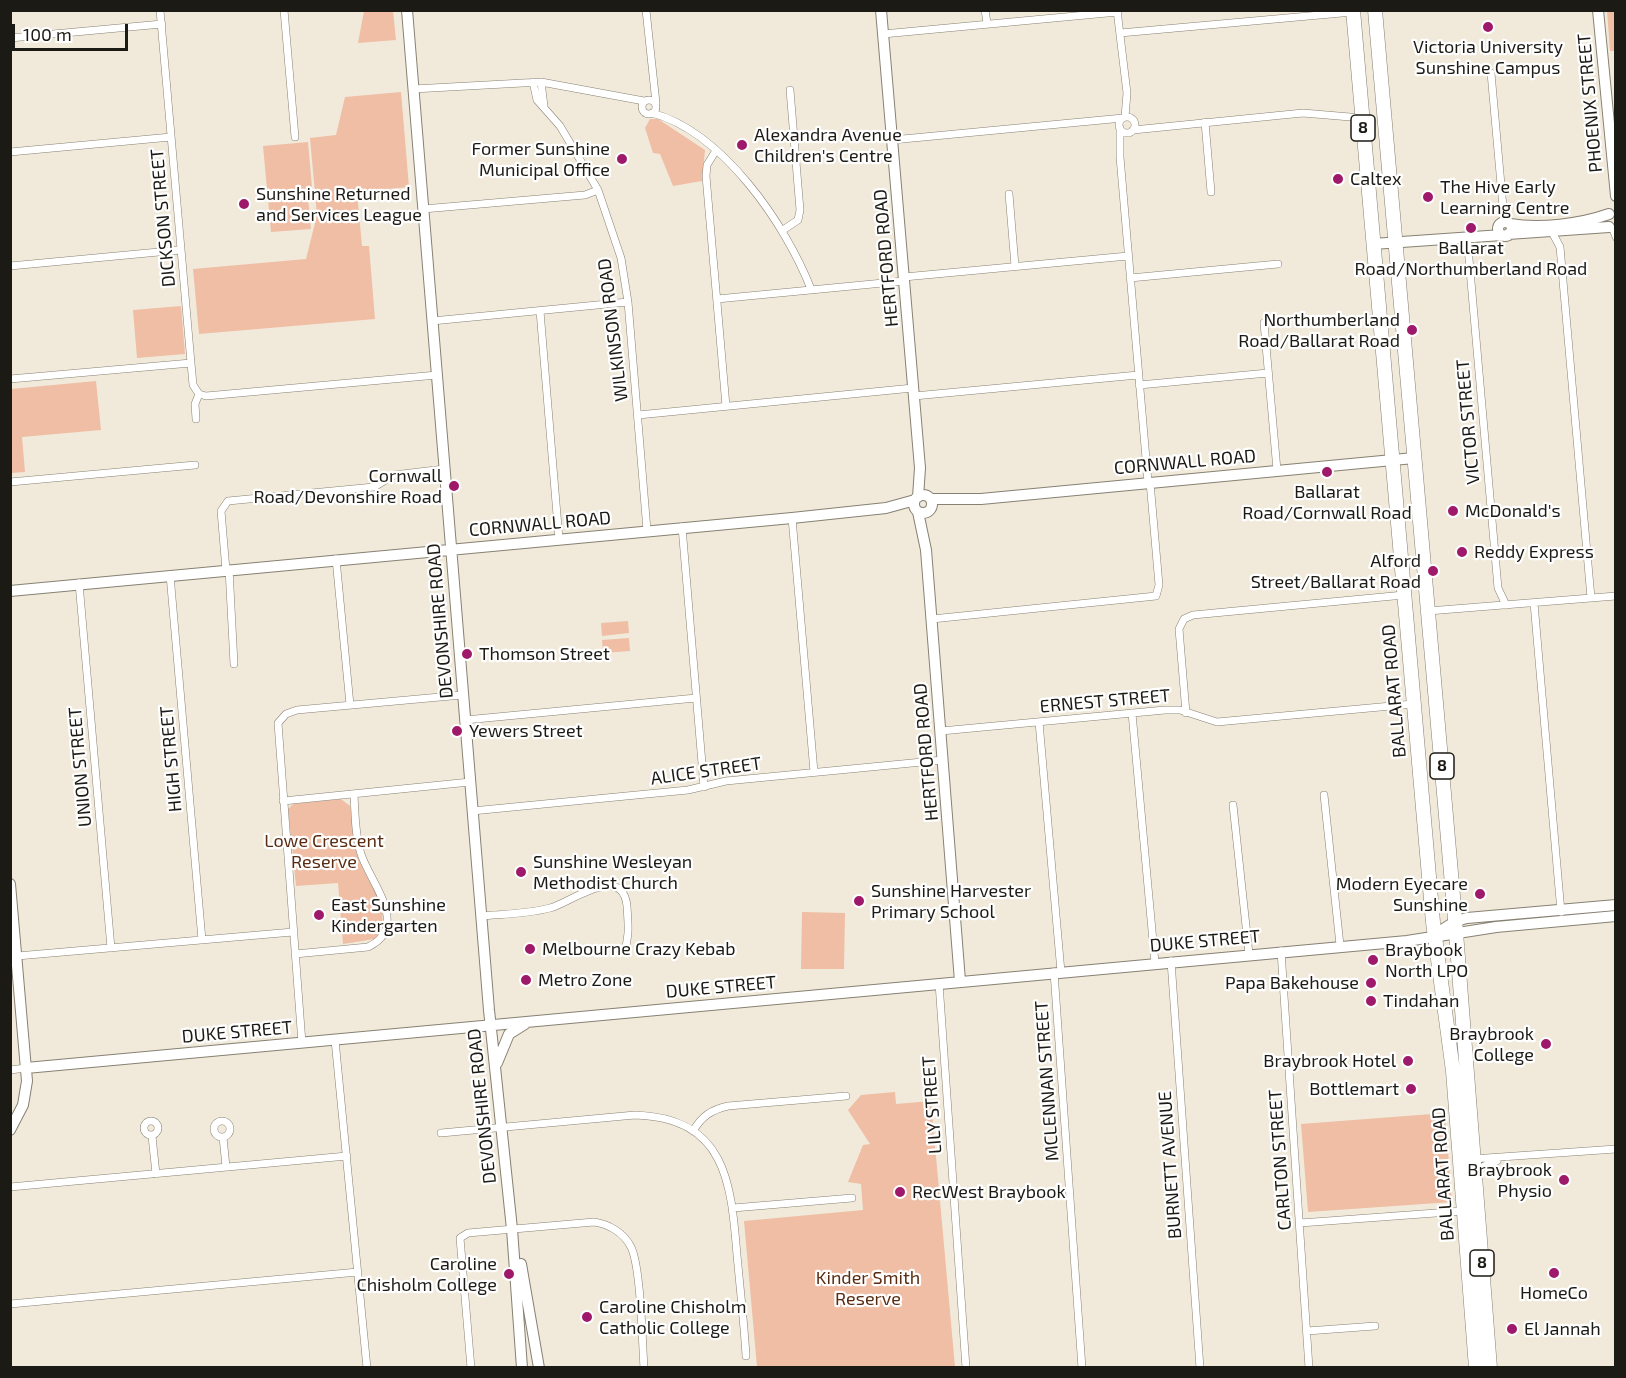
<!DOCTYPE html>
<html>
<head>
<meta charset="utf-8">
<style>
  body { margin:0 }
  #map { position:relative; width:1626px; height:1378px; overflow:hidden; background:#f1eadb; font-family:"Exo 2",sans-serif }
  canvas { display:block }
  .frame { position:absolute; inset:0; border:12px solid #1c1a14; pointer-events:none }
  .scale { position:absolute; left:12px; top:24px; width:116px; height:27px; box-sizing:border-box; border:3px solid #1c1a14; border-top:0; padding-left:8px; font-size:18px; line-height:21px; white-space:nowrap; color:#1c1a14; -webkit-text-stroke:4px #fff; paint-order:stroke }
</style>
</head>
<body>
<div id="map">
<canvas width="1626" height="1378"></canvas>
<div class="frame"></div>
<div class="scale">100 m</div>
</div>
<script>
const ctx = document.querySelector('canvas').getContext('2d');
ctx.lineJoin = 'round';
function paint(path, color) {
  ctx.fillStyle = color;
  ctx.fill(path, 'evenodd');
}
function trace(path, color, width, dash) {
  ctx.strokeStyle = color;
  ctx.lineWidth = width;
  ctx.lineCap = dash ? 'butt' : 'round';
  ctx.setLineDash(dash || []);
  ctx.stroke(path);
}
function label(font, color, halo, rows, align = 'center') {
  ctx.font = font + ' "Exo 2",sans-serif';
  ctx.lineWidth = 4.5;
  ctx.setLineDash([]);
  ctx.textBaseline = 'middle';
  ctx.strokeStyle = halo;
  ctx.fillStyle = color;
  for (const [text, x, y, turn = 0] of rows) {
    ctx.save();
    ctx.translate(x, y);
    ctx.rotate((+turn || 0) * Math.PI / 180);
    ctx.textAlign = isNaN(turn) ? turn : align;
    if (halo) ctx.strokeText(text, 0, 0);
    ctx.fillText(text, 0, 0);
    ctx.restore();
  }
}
const green = new Path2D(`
  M 364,11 L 393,11 L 396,40 L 358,43 Z
  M 1607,11 L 1615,11 L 1615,51 L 1610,51 Z
  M 401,92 L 409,187 L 357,192 L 362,246 L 369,246 L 375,319 L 199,334 L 193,269 L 306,259 L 317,215 L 310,138 L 336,135 L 345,97 Z
  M 650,119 L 658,119 L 705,150 L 702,181 L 673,186 L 660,154 L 653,153 L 645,128 Z
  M 308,142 L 312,187 L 307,188 L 311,229 L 271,232 L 263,146 Z
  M 181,306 L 185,354 L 137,358 L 133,310 Z
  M 96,381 L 101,430 L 22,437 L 25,472 L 11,473 L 11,389 Z
  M 628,621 L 629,633 L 602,636 L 601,623 Z
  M 629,638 L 630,651 L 603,653 L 602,640 Z
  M 341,799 L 350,806 C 354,822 352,841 358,857 C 367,884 393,906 378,937 L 374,939 L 343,944 L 338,883 L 296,886 L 288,809 L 293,804 Z
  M 802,912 L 845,913 L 844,969 L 801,969 Z
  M 895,1092 L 896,1104 L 931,1101 L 955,1367 L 757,1367 L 744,1221 L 863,1210 L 861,1184 L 848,1182 L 863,1145 L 870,1144 L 848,1110 L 861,1095 Z
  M 1445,1113 L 1452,1202 L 1308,1212 L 1301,1124 Z`);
const street = new Path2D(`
  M 160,10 L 191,363 L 193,385 L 199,394 L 195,404 L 196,419
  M 284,10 L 295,137
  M 646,10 L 656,103
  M 985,10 L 987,23
  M 1117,10 L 1127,93 L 1125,117
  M 1120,33 L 1353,12
  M 883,34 L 1118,12
  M 10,38 L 162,24
  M 1491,73 L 1503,207 L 1507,222
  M 533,82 L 537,100 L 560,126 L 598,190 L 621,258 L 628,302 L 647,530
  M 541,82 L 544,106
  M 413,89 L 541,82 L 644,101
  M642 107a7 7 0 1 1 14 0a7 7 0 1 1-14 0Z
  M 652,113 C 723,132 786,225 811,289
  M1119 125a8 8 0 1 1 16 0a8 8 0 1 1-16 0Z
  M 1205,122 L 1211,192
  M 1120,128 L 1120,157 L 1148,482
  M 1133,130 L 1303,113 L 1362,118
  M 892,140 L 1123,118
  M 10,152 L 171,137
  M 715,152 L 707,165 L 706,176 L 726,406
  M 1009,194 L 1015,266
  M 423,209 L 585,195 L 598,190
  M 1613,229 L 1616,237
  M 783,230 L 798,220 L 800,210 L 790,90
  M 1552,232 L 1560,247 L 1591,598
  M 1467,236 L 1498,588 L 1506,605
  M 10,266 L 180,250
  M 904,277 L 1128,256
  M 1130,278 L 1278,264
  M 717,299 L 904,281
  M 540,311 L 559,539
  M 432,321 L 628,302
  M 1264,323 L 1277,470
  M 10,379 L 191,363
  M 1139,385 L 1268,373
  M 199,394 L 206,396 L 437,375
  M 914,396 L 1138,375
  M 638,415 L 913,388
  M 10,482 L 195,465
  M 792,518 L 814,772
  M 682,527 L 704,787
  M 336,559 L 350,705
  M 229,569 L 234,664
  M 226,570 L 221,511 L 228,501 L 374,487 L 394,475 L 444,469
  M 170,575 L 202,940
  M 79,583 L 111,948
  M 1534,603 L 1561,912
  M 1428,611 L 1616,596
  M 932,619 L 1156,596 L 1159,585 L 1150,482
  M 1132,713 L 1155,963
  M 1186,713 L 1179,629 L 1184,619 L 1193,615 L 1404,595
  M 465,720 L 696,698
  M 1039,722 L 1061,972
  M 941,731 L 1165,710 L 1180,710 L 1217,722 L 1413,704
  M 1324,795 L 1340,945
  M 283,801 L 470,782
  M 1233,805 L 1249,954
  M 472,811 L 688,790 L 726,781 L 943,760
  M 481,916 C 503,914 528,914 550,908 C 570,903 622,862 627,906 C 628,923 630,936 624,952
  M 1281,951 L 1309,1368
  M 295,954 L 368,947 C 411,927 370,882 361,854 C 355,835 355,813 354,794
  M 17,956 L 293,932
  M 1171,961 L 1200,1368
  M 1054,972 L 1082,1368
  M 939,983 L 966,1368
  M 335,1040 L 367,1368
  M 302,1043 L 278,723 L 286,714 L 297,710 L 462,695
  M 10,1070 L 26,1068
  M144 1128a7 7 0 1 1 14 0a7 7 0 1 1-14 0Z
  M214 1129a8 8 0 1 1 16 0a8 8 0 1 1-16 0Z
  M 693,1131 C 702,1116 711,1110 728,1106 L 846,1096
  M 441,1133 L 635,1115 C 726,1118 731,1182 737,1255 C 740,1288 744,1322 746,1356
  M 152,1136 L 156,1174
  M 223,1137 L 226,1167
  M 1472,1159 L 1616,1149
  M 1476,1174 L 1484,1166 L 1497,1161
  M 10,1187 L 347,1156
  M 733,1208 L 852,1198
  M 1300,1223 L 1463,1211
  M 10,1304 L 358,1272
  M 1307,1331 L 1375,1326
  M 471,1368 L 460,1238 L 468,1233 L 594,1222 C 609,1224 624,1233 631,1247 C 641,1268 642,1340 644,1368`);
const secondary = new Path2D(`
  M 407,10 L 489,1010 L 512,1229 L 522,1368
  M 881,10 L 920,468 L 918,497
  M 1598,10 L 1616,196
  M1498 229a7 7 0 1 1 14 0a7 7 0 1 1-14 0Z
  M 1510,224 C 1540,229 1581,224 1609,214
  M 1508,234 L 1609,227
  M 1373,244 L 1502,235
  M914 504a9 9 0 1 1 18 0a9 9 0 1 1-18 0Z
  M 931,499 L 981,499 L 1414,458
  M 918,512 L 926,550 L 960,981
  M 10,591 L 792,518 L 886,508 L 915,500
  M 10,884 L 27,1081 L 23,1105 L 10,1130
  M 1434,935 L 1456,921 L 1467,918 L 1616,905
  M 497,1063 L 509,1034 L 525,1024
  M 26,1068 L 1407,941 L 1496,927 L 1616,916
  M 521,1264 L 539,1368`);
const highway = new Path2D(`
  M 1353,10 L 1433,922 L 1453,1071 L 1476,1368
  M 1375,10 L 1454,907 L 1490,1368`);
const markers = [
  [1488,27,6,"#9e196a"],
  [742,145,6,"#9e196a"],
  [622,159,6,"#9e196a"],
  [1338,179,6,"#9e196a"],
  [1428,197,6,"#9e196a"],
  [244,204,6,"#9e196a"],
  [1471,228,6,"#9e196a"],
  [1412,330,6,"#9e196a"],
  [1327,472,6,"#9e196a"],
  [454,486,6,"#9e196a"],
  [1453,511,6,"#9e196a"],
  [1462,552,6,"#9e196a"],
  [1433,571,6,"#9e196a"],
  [467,654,6,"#9e196a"],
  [457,731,6,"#9e196a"],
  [521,872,6,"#9e196a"],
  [1480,894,6,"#9e196a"],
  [859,901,6,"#9e196a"],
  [319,915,6,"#9e196a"],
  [530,949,6,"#9e196a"],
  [1373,960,6,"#9e196a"],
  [526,980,6,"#9e196a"],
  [1371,983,6,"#9e196a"],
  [1371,1001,6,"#9e196a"],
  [1546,1044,6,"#9e196a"],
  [1408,1061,6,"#9e196a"],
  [1411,1089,6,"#9e196a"],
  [1564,1180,6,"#9e196a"],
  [900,1192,6,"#9e196a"],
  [1554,1273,6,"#9e196a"],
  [509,1274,6,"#9e196a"],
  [587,1317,6,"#9e196a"],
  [1512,1329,6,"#9e196a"]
];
const shields = [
  [1363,128,24],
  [1442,766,24],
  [1482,1263,24]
];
const shieldNames = [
  ["8",1363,128],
  ["8",1442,766],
  ["8",1482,1263]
];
const poiNames = [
  ["Victoria University",1488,47,"center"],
  ["Sunshine Campus",1488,68,"center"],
  ["Alexandra Avenue",754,135],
  ["Children's Centre",754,156],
  ["Former Sunshine",610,149,"right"],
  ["Municipal Office",610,170,"right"],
  ["Caltex",1350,179],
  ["The Hive Early",1440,187],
  ["Learning Centre",1440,208],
  ["Sunshine Returned",256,194],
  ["and Services League",256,215],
  ["Ballarat",1471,248,"center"],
  ["Road/Northumberland Road",1471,269,"center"],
  ["Northumberland",1400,320,"right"],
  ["Road/Ballarat Road",1400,341,"right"],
  ["Cornwall",442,476,"right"],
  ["Road/Devonshire Road",442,497,"right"],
  ["Ballarat",1327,492,"center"],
  ["Road/Cornwall Road",1327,513,"center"],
  ["McDonald's",1465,511],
  ["Reddy Express",1474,552],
  ["Alford",1421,561,"right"],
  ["Street/Ballarat Road",1421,582,"right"],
  ["Thomson Street",479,654],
  ["Yewers Street",469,731],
  ["Sunshine Wesleyan",533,862],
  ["Methodist Church",533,883],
  ["Modern Eyecare",1468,884,"right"],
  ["Sunshine",1468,905,"right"],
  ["Sunshine Harvester",871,891],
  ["Primary School",871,912],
  ["East Sunshine",331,905],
  ["Kindergarten",331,926],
  ["Melbourne Crazy Kebab",542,949],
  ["Braybook",1385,950],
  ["North LPO",1385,971],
  ["Metro Zone",538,980],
  ["Papa Bakehouse",1359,983,"right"],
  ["Tindahan",1383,1001],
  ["Braybrook",1534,1034,"right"],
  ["College",1534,1055,"right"],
  ["Braybrook Hotel",1396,1061,"right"],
  ["Bottlemart",1399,1089,"right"],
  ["Braybrook",1552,1170,"right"],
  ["Physio",1552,1191,"right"],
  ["RecWest Braybook",912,1192],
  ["Caroline",497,1264,"right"],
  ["Chisholm College",497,1285,"right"],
  ["HomeCo",1554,1293,"center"],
  ["Caroline Chisholm",599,1307],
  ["Catholic College",599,1328],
  ["El Jannah",1524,1329]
];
const streetNames = [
  ["PHOENIX STREET",1590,103,-95],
  ["DICKSON STREET",163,218,-95],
  ["HERTFORD ROAD",886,258,-95],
  ["WILKINSON ROAD",613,330,-97],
  ["VICTOR STREET",1468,422,-95],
  ["CORNWALL ROAD",1185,462,-5],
  ["CORNWALL ROAD",540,524,-5],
  ["DEVONSHIRE ROAD",440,621,-95],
  ["BALLARAT ROAD",1394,691,-95],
  ["ERNEST STREET",1105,701,-5],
  ["HERTFORD ROAD",926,752,-95],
  ["HIGH STREET",171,759,-95],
  ["UNION STREET",80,767,-95],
  ["ALICE STREET",706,771,-8],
  ["DUKE STREET",1205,941,-5],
  ["DUKE STREET",721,987,-5],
  ["DUKE STREET",237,1032,-5],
  ["MCLENNAN STREET",1047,1081,-94],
  ["LILY STREET",932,1105,-94],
  ["DEVONSHIRE ROAD",482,1106,-96],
  ["CARLTON STREET",1280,1160,-94],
  ["BURNETT AVENUE",1170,1165,-94],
  ["BALLARAT ROAD",1443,1174,-94]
];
const parkNames = [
  ["Lowe Crescent",324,841],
  ["Reserve",324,862],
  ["Kinder Smith",868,1278],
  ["Reserve",868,1299]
];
paint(green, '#efbea4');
trace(street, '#878173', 8);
trace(secondary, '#878173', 12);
trace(highway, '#878173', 15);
trace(street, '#fff', 7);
trace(secondary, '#fff', 10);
trace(highway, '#fff', 14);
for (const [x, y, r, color] of markers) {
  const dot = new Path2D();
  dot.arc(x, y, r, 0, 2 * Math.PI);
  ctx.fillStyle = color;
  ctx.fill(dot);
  trace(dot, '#fff', 2);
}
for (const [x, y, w] of shields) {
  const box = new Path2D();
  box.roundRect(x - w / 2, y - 13, w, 26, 4.5);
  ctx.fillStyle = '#fff';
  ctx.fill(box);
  trace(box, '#1c1a14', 1.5);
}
label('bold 16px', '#1c1a14', null, shieldNames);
label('18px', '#1c1a14', '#fff', poiNames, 'left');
label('18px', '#1c1a14', '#fff', streetNames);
label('18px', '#592c11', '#fff', parkNames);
</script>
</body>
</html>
